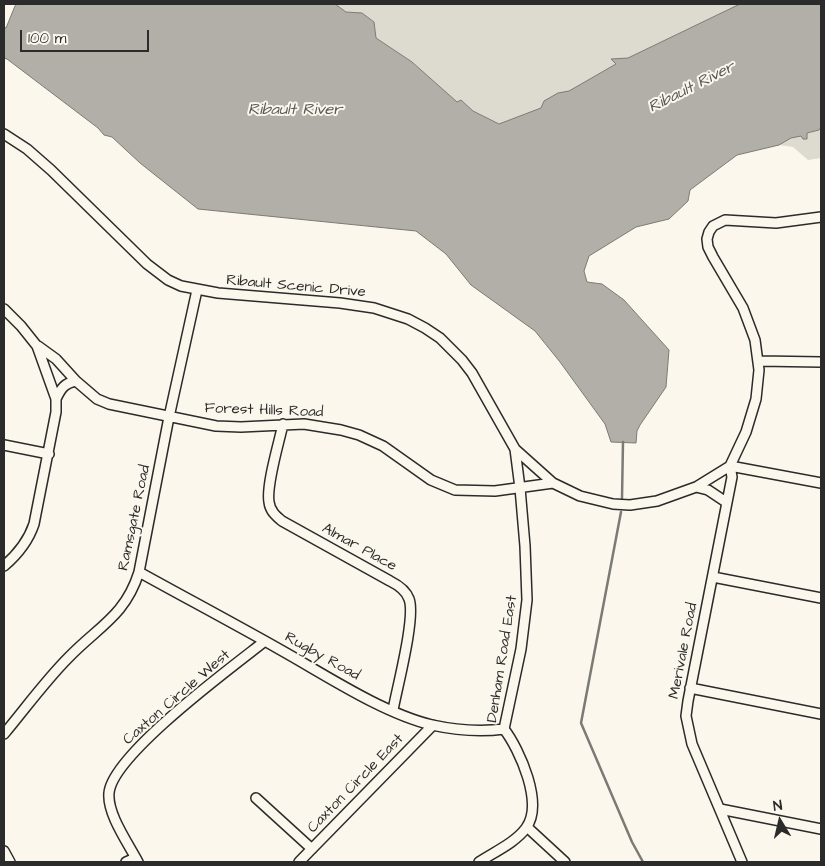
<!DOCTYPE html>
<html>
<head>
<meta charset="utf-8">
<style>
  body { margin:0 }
  #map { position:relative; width:825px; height:866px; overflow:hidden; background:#fbf7ec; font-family:"Architects Daughter",sans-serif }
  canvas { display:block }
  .frame { position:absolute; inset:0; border:5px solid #2b2b2b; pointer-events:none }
  .north { position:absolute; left:755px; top:796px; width:50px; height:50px; -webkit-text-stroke:4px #fbf7ec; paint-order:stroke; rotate:351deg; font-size:14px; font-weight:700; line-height:20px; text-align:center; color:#2b2b2b }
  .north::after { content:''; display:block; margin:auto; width:18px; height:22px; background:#2b2b2b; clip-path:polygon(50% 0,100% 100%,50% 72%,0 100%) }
  .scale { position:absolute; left:20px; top:30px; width:129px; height:22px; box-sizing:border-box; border:2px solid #2b2b2b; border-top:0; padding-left:6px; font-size:15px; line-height:18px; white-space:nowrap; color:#2b2b2b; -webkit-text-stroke:4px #fbf7ec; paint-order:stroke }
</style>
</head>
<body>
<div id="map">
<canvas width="825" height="866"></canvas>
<div class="frame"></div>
<div class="north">N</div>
<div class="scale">100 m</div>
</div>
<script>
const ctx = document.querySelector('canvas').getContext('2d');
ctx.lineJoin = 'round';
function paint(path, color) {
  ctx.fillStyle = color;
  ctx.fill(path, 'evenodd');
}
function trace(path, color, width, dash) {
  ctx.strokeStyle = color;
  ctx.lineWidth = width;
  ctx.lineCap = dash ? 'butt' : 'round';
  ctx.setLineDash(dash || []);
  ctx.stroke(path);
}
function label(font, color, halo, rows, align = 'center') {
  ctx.font = font + ' "Architects Daughter",sans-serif';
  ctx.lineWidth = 4;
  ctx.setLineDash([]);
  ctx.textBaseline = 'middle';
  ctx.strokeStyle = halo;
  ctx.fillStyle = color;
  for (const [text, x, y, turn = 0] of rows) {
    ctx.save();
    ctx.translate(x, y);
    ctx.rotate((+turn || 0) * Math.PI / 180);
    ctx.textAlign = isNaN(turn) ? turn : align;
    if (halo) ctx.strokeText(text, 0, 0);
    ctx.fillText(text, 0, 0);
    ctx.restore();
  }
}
const green = new Path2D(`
  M 335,4 L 740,4 L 628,58 L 612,59 L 616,64 L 569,91 L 558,93 L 542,108 L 499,124 L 473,111 L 461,100 L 457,103 L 412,62 L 376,38 L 374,22 L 362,13 L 346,12 Z
  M 821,128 L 821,158 L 808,160 L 793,147 L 779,145 L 791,138 L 819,130 Z`);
const water = new Path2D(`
  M 18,4 L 335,4 L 346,12 L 362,13 L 374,22 L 376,38 L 412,62 L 457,102 L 461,100 L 473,111 L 499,124 L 541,108 L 544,101 L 558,93 L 569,91 L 616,64 L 611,59 L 628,58 L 740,4 L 821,4 L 821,127 L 819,130 L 807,133 L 807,139 L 803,139 L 801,136 L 791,138 L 779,145 L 737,155 L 690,190 L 688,201 L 669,219 L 636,227 L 589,256 L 584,271 L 587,282 L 602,284 L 624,300 L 669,350 L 666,387 L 640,425 L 637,431 L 636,443 L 611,442 L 605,424 L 560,362 L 535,331 L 471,285 L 446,254 L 416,231 L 198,209 L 140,163 L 112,137 L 104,135 L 98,128 L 7,59 L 4,58 L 4,27 L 6,28 L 15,6 Z`);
const stream = new Path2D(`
  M 622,498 L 623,442
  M 621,512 L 581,723 L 632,842 L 643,862`);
const minor = new Path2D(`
  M 4,134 L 27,149 L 51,170 L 147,264 L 168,280 L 181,286 L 218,293 L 340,303 L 374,308 L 408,319 L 425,328 L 440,338 L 462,360 L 472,373 L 515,449 L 520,488 L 525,546 L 527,600 L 521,649 L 504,729 C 520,750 544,804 526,828 C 515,843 494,852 479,862
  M 4,309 L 21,326 L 37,346 L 56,399 C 61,388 65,383 76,381 L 97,399 L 109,404 L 216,426 L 241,427 L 304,424 L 341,430 L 359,435 L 383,446 L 431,480 L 455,490 L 495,491 L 553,483 L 580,496 L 613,504 L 630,505 L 657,501 L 696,487 L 730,466 L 746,432 L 756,399 L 759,370 L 755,340 L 743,308 L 713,257 L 708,247 L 707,239 L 709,232 L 713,226 L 725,220 L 776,223 L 821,217
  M 38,346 L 56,359 L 76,381
  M 759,361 L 821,362
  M 283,424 C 279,443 266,485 269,502 C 270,511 276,516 282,521 L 390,581 C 398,585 406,590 409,599 C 416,617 397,688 393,710
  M 4,445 L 49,454
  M 515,449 L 553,483
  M 696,487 L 708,490 L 726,502
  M 4,566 C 18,554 28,542 34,524 L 56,412 L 56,399
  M 139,572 C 186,598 233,623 279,649 C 324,674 382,713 432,725 C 455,730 481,732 504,729
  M 713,577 L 821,598
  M 690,688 L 821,714
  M 4,734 C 25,709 45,681 69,657 C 99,626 125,616 139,572 L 169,417 L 197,290
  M 256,798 L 312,849
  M 720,809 L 821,829
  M 527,827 L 565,862
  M 4,851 L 10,862
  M 126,862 L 135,858
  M 138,862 C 128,843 107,814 109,793 C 112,755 232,667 265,641
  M 299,862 L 433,725
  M 742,862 L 692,744 L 686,716 L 688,701 L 732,477 L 730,466 L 821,483`);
const streetNames = [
  ["Ribault Scenic Drive",296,287,5],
  ["Forest Hills Road",264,411,2],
  ["Ramsgate Road",135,518,-78],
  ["Almar Place",359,548,29],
  ["Merivale Road",684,651,-79],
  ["Rugby Road",322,657,29],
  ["Denham Road East",503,659,-81],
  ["Caxton Circle West",177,698,-41],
  ["Caxton Circle East",356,784,-46]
];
const waterNames = [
  ["Ribault River",692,88,-27],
  ["Ribault River",295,111]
];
paint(green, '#dddad0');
paint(water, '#b1afa7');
trace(water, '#7b7a75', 1);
trace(stream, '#7b7a75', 2.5);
trace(minor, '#2b2b2b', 12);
trace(minor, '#fbf7ec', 9);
label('15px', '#2b2b2b', '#fbf7ec', streetNames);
label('italic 16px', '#5a5956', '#fbf7ec', waterNames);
</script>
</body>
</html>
